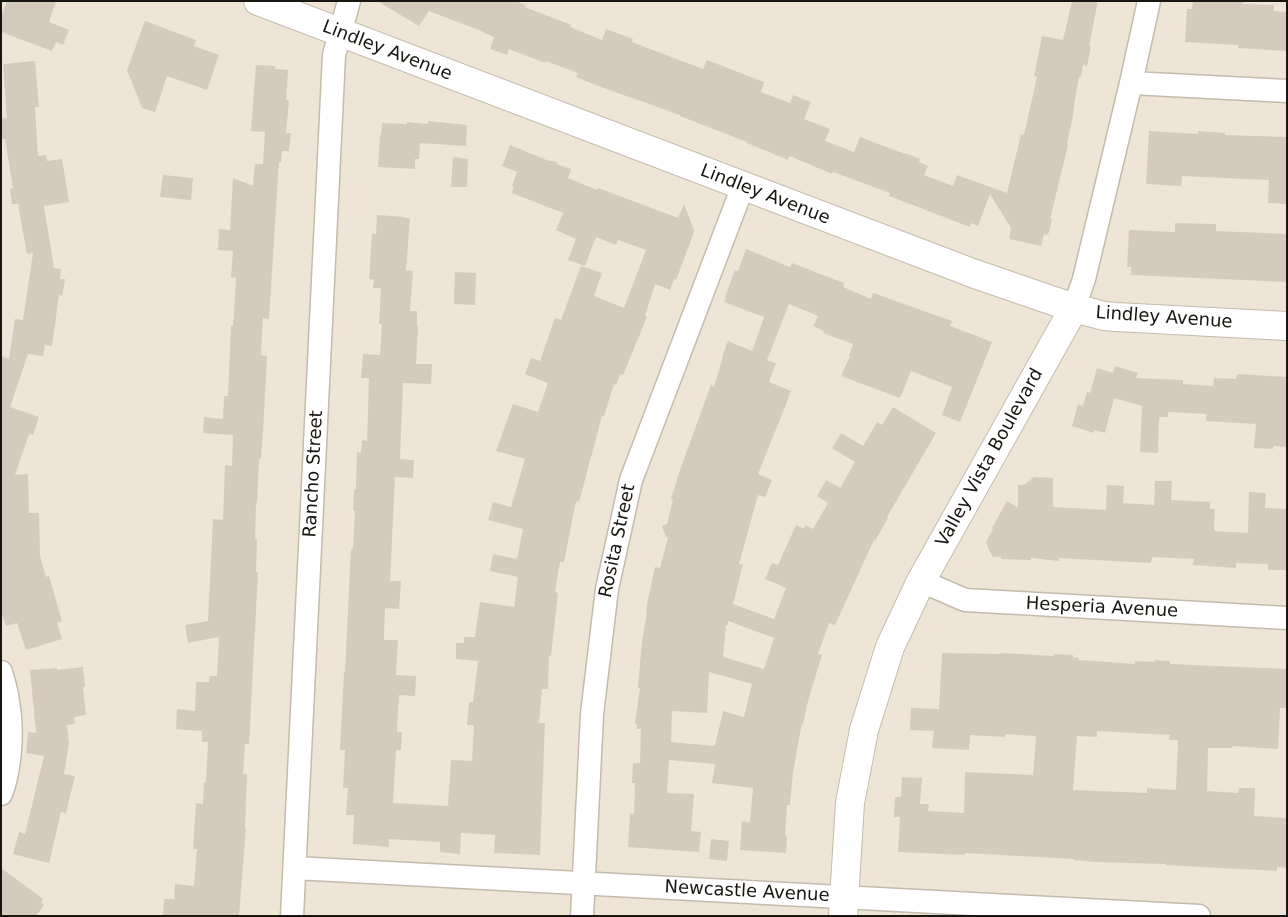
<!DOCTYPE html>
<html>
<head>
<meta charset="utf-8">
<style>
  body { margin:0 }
  #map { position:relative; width:1288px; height:917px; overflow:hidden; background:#efe5d7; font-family:"DejaVu Sans",sans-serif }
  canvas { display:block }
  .frame { position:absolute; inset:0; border:2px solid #191510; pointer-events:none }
</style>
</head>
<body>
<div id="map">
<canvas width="1288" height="917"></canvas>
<div class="frame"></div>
</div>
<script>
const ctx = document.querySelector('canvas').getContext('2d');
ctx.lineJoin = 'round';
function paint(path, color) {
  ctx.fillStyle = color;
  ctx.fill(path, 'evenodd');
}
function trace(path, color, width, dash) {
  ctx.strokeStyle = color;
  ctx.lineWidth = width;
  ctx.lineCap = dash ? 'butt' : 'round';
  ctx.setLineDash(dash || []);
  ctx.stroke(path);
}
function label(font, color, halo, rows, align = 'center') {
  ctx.font = font + ' "DejaVu Sans",sans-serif';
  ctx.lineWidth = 4;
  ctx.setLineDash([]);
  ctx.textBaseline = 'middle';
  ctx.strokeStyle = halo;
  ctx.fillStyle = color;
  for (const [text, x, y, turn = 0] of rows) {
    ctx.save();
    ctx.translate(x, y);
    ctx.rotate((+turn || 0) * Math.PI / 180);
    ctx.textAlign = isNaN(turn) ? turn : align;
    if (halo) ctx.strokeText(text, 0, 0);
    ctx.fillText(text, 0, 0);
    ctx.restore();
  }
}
const building = new Path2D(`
  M 7,1 L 56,1 L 49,22 L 69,30 L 63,45 L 56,42 L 52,51 L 1,32 L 1,17 Z
  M 377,1 L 515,1 L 526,5 L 525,7 L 571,25 L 570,27 L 602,40 L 606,29 L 633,39 L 632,42 L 703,69 L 707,60 L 764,82 L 761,92 L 790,103 L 793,95 L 811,102 L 804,119 L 830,129 L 825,141 L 854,152 L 860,137 L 905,154 L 905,153 L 920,159 L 919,162 L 928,166 L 924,175 L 953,186 L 957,175 L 1007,193 L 1021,134 L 1024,135 L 1037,77 L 1034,76 L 1042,36 L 1063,40 L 1072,1 L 1098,1 L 1089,46 L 1091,46 L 1087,66 L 1083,65 L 1081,77 L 1079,77 L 1073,111 L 1074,111 L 1067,144 L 1068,145 L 1050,219 L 1052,219 L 1048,235 L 1044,234 L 1041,246 L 1009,239 L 1011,228 L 990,194 L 978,226 L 971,223 L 970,227 L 889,196 L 890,193 L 833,172 L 832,174 L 790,156 L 788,160 L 747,143 L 747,142 L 680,116 L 680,115 L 601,87 L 576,77 L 578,73 L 546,61 L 545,63 L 509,49 L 507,55 L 490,49 L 494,37 L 484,33 L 484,32 L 429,11 L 419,26 Z
  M 1193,1 L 1243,1 L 1243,4 L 1274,5 L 1274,11 L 1287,12 L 1287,51 L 1238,48 L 1238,45 L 1185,42 L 1187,9 L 1192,9 Z
  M 145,21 L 196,40 L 194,46 L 219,55 L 207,90 L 167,76 L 155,112 L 142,108 L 127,70 Z
  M 35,61 L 39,107 L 35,107 L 38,156 L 46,155 L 47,161 L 62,159 L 69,202 L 44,206 L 54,268 L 61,269 L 60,279 L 65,279 L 62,296 L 59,295 L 52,346 L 45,345 L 43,356 L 28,354 L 10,407 L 39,417 L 33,435 L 29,434 L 15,475 L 28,474 L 29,513 L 39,513 L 40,556 L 46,577 L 49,576 L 62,621 L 57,623 L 62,639 L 26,650 L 17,623 L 6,626 L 1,613 L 1,356 L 9,359 L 15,319 L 23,320 L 33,253 L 27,254 L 18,204 L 12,204 L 10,189 L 13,188 L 5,139 L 1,139 L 1,118 L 7,118 L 3,64 Z
  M 256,65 L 275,66 L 275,69 L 288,70 L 286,100 L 289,101 L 286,133 L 291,133 L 289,151 L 282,151 L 281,162 L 279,162 L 269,319 L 263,318 L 261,355 L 267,356 L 263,432 L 261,459 L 259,459 L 257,503 L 256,503 L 255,539 L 257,539 L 256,572 L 258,572 L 249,744 L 245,744 L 243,774 L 247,774 L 245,828 L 246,828 L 239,916 L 163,916 L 164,899 L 174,899 L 175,884 L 194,886 L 197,849 L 193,849 L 196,803 L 203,804 L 204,783 L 206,783 L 208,742 L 202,742 L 202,731 L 176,729 L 177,709 L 195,711 L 196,682 L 209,682 L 210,676 L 217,676 L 219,637 L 188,643 L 185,625 L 208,621 L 213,519 L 223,520 L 225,465 L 232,466 L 233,435 L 203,433 L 204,417 L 223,419 L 224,396 L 228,396 L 231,326 L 233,326 L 236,278 L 231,277 L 233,251 L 218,250 L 219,229 L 230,230 L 233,178 L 253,186 L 255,164 L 263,164 L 265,132 L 251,131 Z
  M 428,121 L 467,125 L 466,146 L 420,143 L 419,159 L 415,159 L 415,169 L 378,167 L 380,135 L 381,135 L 382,123 L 407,124 L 407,122 L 428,124 Z
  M 1149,131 L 1198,134 L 1198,131 L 1225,133 L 1225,135 L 1287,137 L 1287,204 L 1268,203 L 1269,180 L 1182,176 L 1181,186 L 1146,184 Z
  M 510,145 L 549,161 L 555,161 L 559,165 L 571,169 L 568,178 L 597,190 L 598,188 L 678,218 L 684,204 L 694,230 L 693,235 L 676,280 L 674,279 L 670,290 L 655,284 L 645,316 L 647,317 L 623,375 L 620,374 L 616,385 L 614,384 L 604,416 L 602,416 L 579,502 L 576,501 L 564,562 L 560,562 L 555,592 L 558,593 L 551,656 L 549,655 L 548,689 L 542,689 L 539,723 L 545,723 L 540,855 L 494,853 L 495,835 L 464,833 L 461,833 L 460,854 L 440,852 L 440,842 L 389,839 L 389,847 L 353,844 L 354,815 L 346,815 L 348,788 L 343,788 L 345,750 L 340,750 L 344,672 L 345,672 L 351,549 L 353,549 L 355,511 L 353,511 L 354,489 L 356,489 L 357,452 L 361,453 L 362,440 L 367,441 L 369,378 L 361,378 L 363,354 L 380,355 L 382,324 L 379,324 L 381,288 L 373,288 L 374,280 L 369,279 L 372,234 L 376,234 L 377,215 L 405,217 L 405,218 L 410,218 L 406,270 L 413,271 L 410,311 L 417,311 L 417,326 L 418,326 L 416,364 L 432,364 L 431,384 L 403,383 L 400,459 L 414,460 L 413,478 L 395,477 L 390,581 L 401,581 L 399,609 L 385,608 L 384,640 L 398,640 L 396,675 L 416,676 L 415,696 L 399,695 L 397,732 L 402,732 L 401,750 L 396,750 L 393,803 L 448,806 L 451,760 L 472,761 L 474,725 L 467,725 L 469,702 L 473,702 L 478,661 L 456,659 L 456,643 L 464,643 L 464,637 L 475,637 L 480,602 L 514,607 L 518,577 L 490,571 L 493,554 L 517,559 L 523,529 L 488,520 L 493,502 L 511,507 L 525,459 L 496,451 L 513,404 L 538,412 L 548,383 L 525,374 L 531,358 L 540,361 L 555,318 L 561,320 L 581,266 L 602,273 L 594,296 L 624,308 L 646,250 L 618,240 L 616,245 L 596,237 L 585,266 L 568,260 L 576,239 L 556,230 L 563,213 L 512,193 L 514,187 L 512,186 L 517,172 L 502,166 Z
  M 453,157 L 468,159 L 467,187 L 451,187 Z
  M 163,175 L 193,178 L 191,200 L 160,197 Z
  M 1175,223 L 1216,224 L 1216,231 L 1287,234 L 1287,282 L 1131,275 L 1131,267 L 1127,267 L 1129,230 L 1175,232 Z
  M 746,249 L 790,267 L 792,263 L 844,283 L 843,287 L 871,299 L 873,293 L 952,321 L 950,326 L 992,342 L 960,422 L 942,415 L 952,387 L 911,371 L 900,398 L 841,376 L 850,356 L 849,355 L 853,344 L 823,333 L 824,331 L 813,326 L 818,316 L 789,304 L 767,360 L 776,363 L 769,382 L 791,391 L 788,397 L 789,397 L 758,474 L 772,480 L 765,497 L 758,495 L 739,564 L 743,564 L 733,604 L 774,619 L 786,588 L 765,579 L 772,563 L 778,565 L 796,525 L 804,529 L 805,525 L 813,529 L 828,503 L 817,496 L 826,480 L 840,488 L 855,462 L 832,448 L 841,433 L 863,446 L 877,422 L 882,425 L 893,407 L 936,433 L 887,517 L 888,518 L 875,541 L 874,540 L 835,625 L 829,623 L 818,654 L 822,655 L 808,701 L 803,724 L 802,723 L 793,772 L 790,805 L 787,805 L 785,835 L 787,836 L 786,853 L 740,850 L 742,821 L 750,822 L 753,788 L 712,783 L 715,764 L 669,760 L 667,793 L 694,794 L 691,831 L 701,832 L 699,852 L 628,847 L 630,813 L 634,814 L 635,783 L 632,783 L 633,763 L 640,763 L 641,729 L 637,729 L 637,725 L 635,723 L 640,688 L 638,688 L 642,641 L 646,619 L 647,604 L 655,567 L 660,568 L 668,537 L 666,537 L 662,526 L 667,524 L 673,500 L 671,499 L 680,470 L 711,385 L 714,387 L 723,357 L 722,357 L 728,341 L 752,351 L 764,317 L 724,302 L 726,298 L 725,297 L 730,283 L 735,270 L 738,271 ZM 728,621 L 774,638 L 764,669 L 723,657 L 726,625 L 728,625 ZM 709,672 L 752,684 L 744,717 L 723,711 L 715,746 L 671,742 L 672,711 L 707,713 Z
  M 455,272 L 476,273 L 475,305 L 454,304 Z
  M 1115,366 L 1138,373 L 1136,378 L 1183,380 L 1183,384 L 1213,386 L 1214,378 L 1236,379 L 1237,374 L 1287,377 L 1287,447 L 1273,446 L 1273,449 L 1254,448 L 1256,424 L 1206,421 L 1206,414 L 1168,412 L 1168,417 L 1159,417 L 1158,453 L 1140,452 L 1142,406 L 1114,398 L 1105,433 L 1094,430 L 1094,433 L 1072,426 L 1078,404 L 1083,406 L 1087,392 L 1090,393 L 1097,368 L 1113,373 Z
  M 1034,477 L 1053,478 L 1053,507 L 1106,510 L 1107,485 L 1124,486 L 1123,503 L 1154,505 L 1155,481 L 1172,481 L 1171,500 L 1210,502 L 1210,509 L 1215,509 L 1214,531 L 1248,533 L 1249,492 L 1266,493 L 1265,508 L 1287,509 L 1287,570 L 1268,570 L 1268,564 L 1236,563 L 1236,568 L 1193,565 L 1194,559 L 1152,557 L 1151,563 L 1059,558 L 1059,561 L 1031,558 L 1031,560 L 1001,559 L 1001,557 L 993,557 L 989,550 L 986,542 L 993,529 L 992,528 L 1007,501 L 1018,508 L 1018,485 L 1024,485 Z
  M 942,653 L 1000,654 L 1000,653 L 1054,656 L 1054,654 L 1073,655 L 1073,657 L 1079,658 L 1079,660 L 1135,664 L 1135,661 L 1155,662 L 1155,660 L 1170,661 L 1170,664 L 1287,669 L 1287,708 L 1280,708 L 1278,749 L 1232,746 L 1232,748 L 1208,748 L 1207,791 L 1238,793 L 1239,788 L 1255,788 L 1254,816 L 1287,818 L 1287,868 L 1277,867 L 1277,871 L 1165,865 L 1166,864 L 1094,862 L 1074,860 L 1074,859 L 965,853 L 965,855 L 898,852 L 900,817 L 894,817 L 895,797 L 901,797 L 902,777 L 922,778 L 920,804 L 929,804 L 928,811 L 964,813 L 965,772 L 1033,775 L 1036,736 L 1005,734 L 1005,737 L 970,735 L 969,750 L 932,748 L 934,731 L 910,730 L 911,708 L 939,709 ZM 1097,731 L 1170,735 L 1169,740 L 1178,740 L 1176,790 L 1147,788 L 1147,793 L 1073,790 L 1077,736 L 1097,737 Z
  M 83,667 L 85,687 L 83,687 L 86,715 L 74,717 L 75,724 L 67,725 L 69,743 L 64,774 L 75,776 L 66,813 L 61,812 L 49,863 L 13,854 L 19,832 L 25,834 L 44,756 L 26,753 L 28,732 L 36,733 L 30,670 L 57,668 L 57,670 Z
  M 711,839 L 729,841 L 727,861 L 709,859 Z
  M 1,868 L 43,899 L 41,903 L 44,905 L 36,916 L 1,916 Z`);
const street = new Path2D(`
  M 1131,83 L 1287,91
  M 1074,308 L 1084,279 L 1131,83 L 1149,1
  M 921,581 L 965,600 L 1287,618
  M 1,672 C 4,682 7,692 8,702 C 13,728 11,769 1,794
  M 295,868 L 1199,916
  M 292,916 L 334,55 L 349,1
  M 582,916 L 592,714 L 607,589 L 631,480 L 743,186`);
const secondary = new Path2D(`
  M 258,1 L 975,274 L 1074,308 L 1104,316 L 1116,317 L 1287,326
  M 843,916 L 850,803 L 864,730 L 890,647 L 921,581 L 1074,308`);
const streetNames = [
  ["Lindley Avenue",387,51,21],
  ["Lindley Avenue",765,195,21],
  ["Lindley Avenue",1164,318,4],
  ["Valley Vista Boulevard",990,458,-61],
  ["Rancho Street",314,474,-87],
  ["Rosita Street",618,541,-78],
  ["Hesperia Avenue",1102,608,3],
  ["Newcastle Avenue",747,892,3]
];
paint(building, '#d4cbbd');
trace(street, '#c4bbad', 25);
trace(secondary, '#c4bbad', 30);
trace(street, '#fff', 22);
trace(secondary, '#fff', 28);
label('18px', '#191510', '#fff', streetNames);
</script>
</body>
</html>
